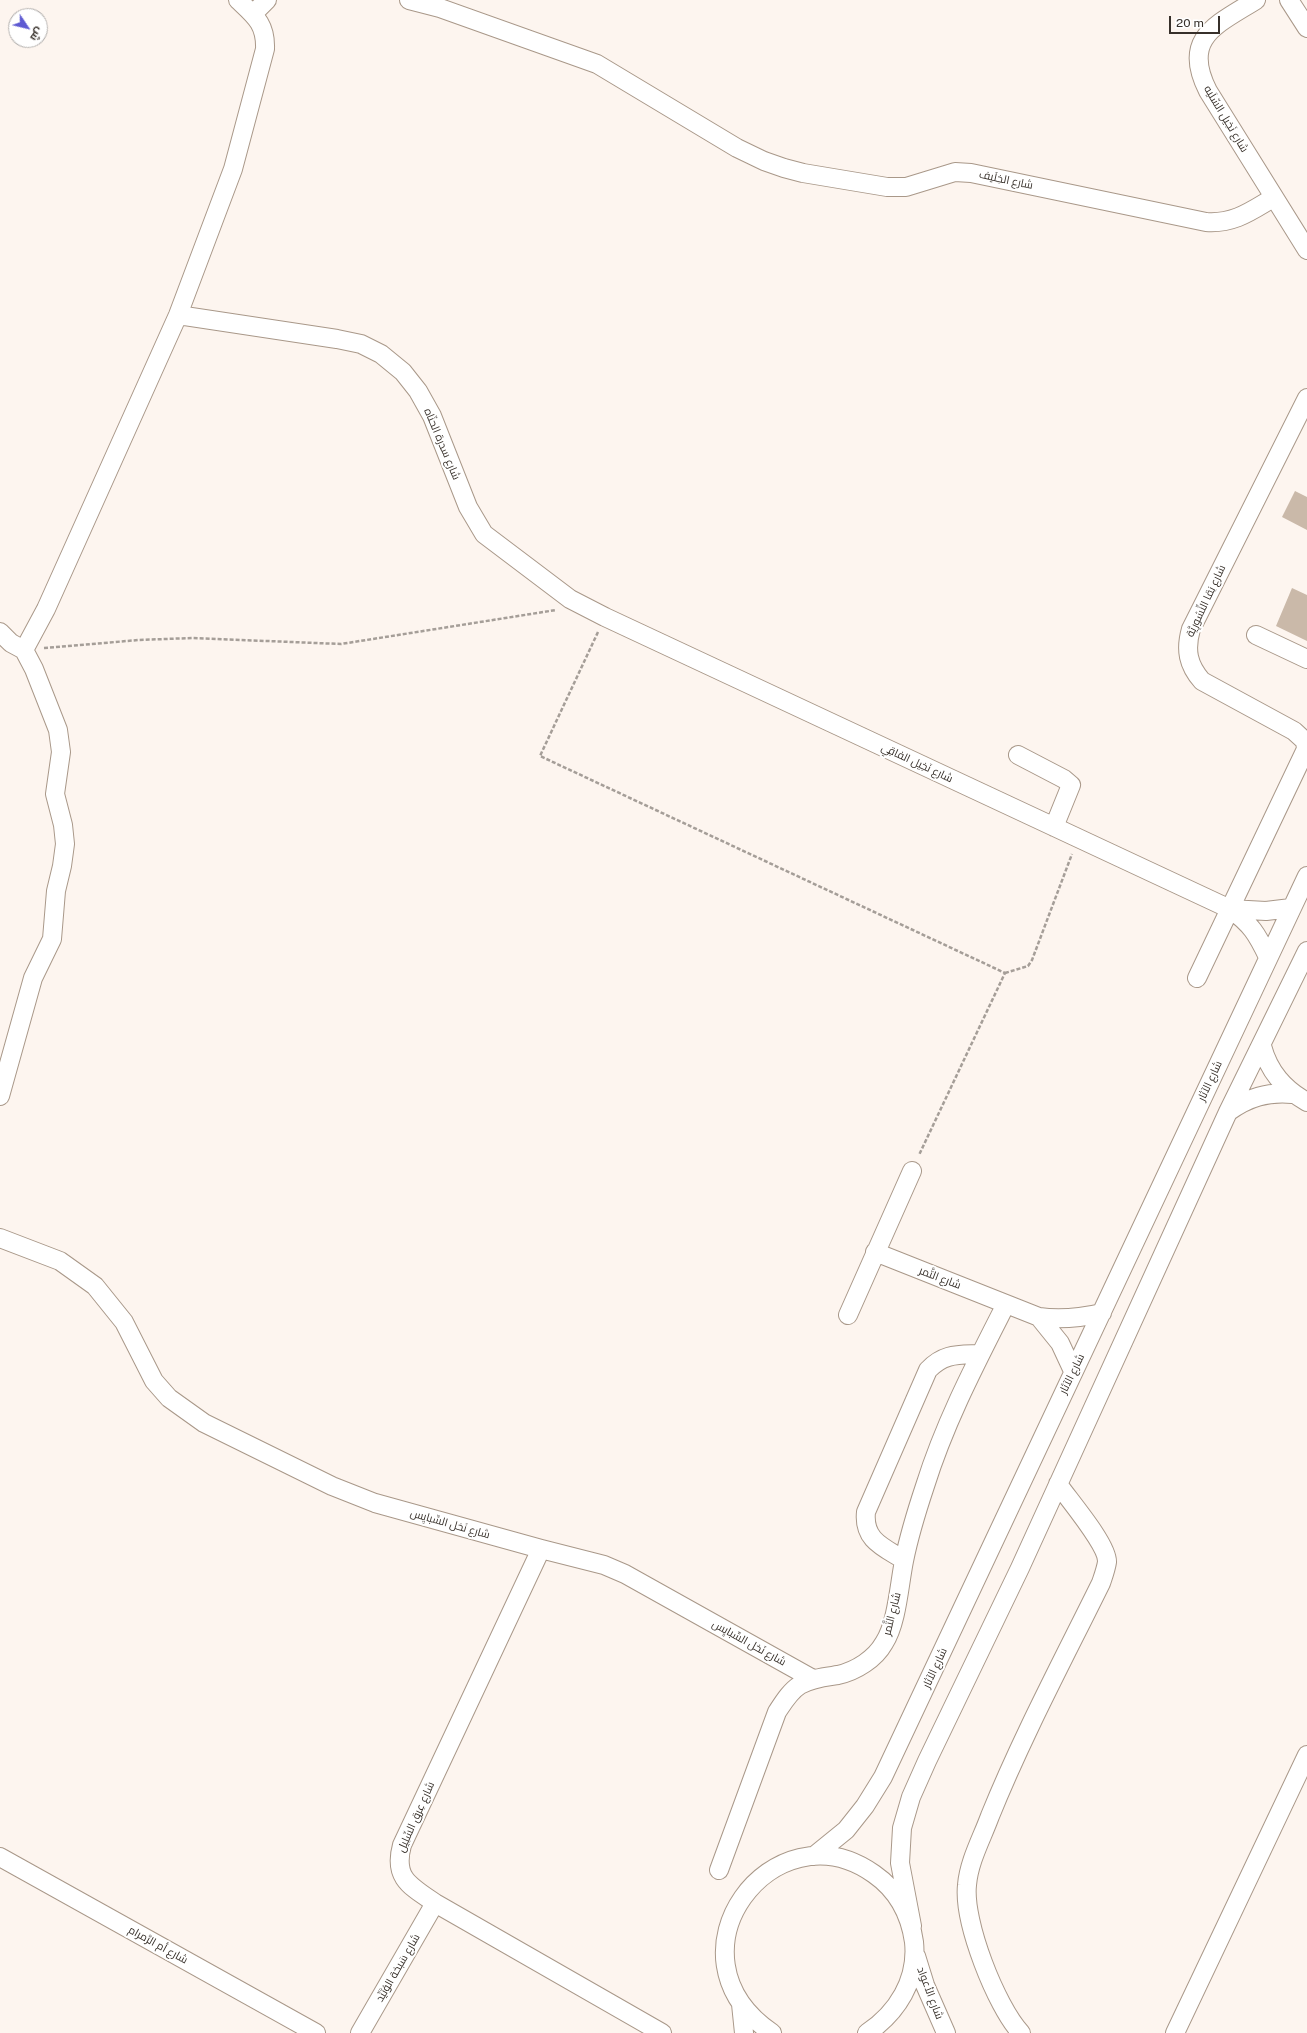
<!DOCTYPE html>
<html>
<head>
<meta charset="utf-8">
<style>
  body { margin:0 }
  #map { position:relative; width:1307px; height:2033px; overflow:hidden; background:#fdf5ef; font-family:"Public Sans",Cairo,sans-serif }
  canvas { display:block }
  .north { position:absolute; left:8px; top:8px; width:40px; height:40px; box-sizing:border-box; background:#fff; border:1px solid #afacaa; border-radius:50%; rotate:125deg; font-size:11px; font-weight:700; line-height:16px; text-align:center; color:#37302a }
  .north::after { content:''; display:block; margin:auto; width:14px; height:18px; background:#5e5ad2; clip-path:polygon(50% 0,100% 100%,50% 72%,0 100%) }
  .scale { position:absolute; left:1169px; top:16px; width:51px; height:18px; box-sizing:border-box; border:2px solid #37302a; border-top:0; padding-left:5px; font-size:12px; line-height:14px; white-space:nowrap; color:#37302a; -webkit-text-stroke:3px #fff; paint-order:stroke }
</style>
</head>
<body>
<div id="map">
<canvas width="1307" height="2033"></canvas>
<div class="north">ش</div>
<div class="scale">20 m</div>
</div>
<script>
const ctx = document.querySelector('canvas').getContext('2d');
ctx.lineJoin = 'round';
function paint(path, color) {
  ctx.fillStyle = color;
  ctx.fill(path, 'evenodd');
}
function trace(path, color, width, dash) {
  ctx.strokeStyle = color;
  ctx.lineWidth = width;
  ctx.lineCap = dash ? 'butt' : 'round';
  ctx.setLineDash(dash || []);
  ctx.stroke(path);
}
function label(font, color, halo, rows, align = 'center') {
  ctx.font = font + ' "Public Sans",Cairo,sans-serif';
  ctx.lineWidth = 4;
  ctx.setLineDash([]);
  ctx.textBaseline = 'middle';
  ctx.strokeStyle = halo;
  ctx.fillStyle = color;
  for (const [text, x, y, turn = 0] of rows) {
    ctx.save();
    ctx.translate(x, y);
    ctx.rotate((+turn || 0) * Math.PI / 180);
    ctx.textAlign = isNaN(turn) ? turn : align;
    if (halo) ctx.strokeText(text, 0, 0);
    ctx.fillText(text, 0, 0);
    ctx.restore();
  }
}
const building = new Path2D(`
  M 1295,491 L 1307,497 L 1307,530 L 1282,517 Z
  M 1292,588 L 1307,595 L 1307,641 L 1276,626 Z`);
const path = new Path2D(`
  M 598,632 L 540,756 L 1005,973 L 919,1155
  M 44,648 L 139,640 L 192,638 L 341,644 L 556,610
  M 1005,973 L 1028,966 L 1032,960 L 1072,854`);
const minor = new Path2D(`
  M 409,0 L 440,8 L 597,64 L 737,148 L 764,161 L 784,168 L 803,173 L 887,187 L 906,187 L 955,172 L 971,173 L 1206,222 C 1234,224 1251,211 1273,198
  M 1256,0 C 1216,25 1181,38 1208,91 L 1307,250
  M 1289,0 L 1307,28
  M 253,14 L 267,0
  M 178,315 L 337,339 L 361,344 L 381,354 L 403,372 L 418,391 L 432,416 L 468,507 L 484,534 L 570,599 L 605,617 L 1230,909 C 1251,924 1257,934 1268,957
  M 0,632 L 11,643 L 24,650
  M 1256,635 L 1307,659
  M 1018,755 L 1064,779 L 1071,785 L 1054,827
  M 1230,909 L 1266,911 L 1291,908
  M 1197,978 L 1306,749 L 1305,741 L 1294,731 L 1202,681 C 1188,665 1185,650 1191,629 L 1307,398
  M 1262,1046 C 1269,1072 1284,1089 1307,1102
  M 0,1096 L 33,978 L 52,939 L 56,891 L 62,866 L 65,844 L 63,825 L 55,794 L 61,752 L 58,730 L 34,669 L 24,650 L 46,609 L 178,315 L 233,169 L 265,49 C 266,24 255,16 238,0
  M 1228,1112 C 1249,1097 1267,1092 1292,1094
  M 0,1238 L 60,1261 L 95,1286 L 124,1322 L 154,1381 L 169,1398 L 204,1423 L 332,1486 L 375,1503 L 541,1549 L 604,1565 L 625,1574 L 813,1679
  M 875,1252 L 1039,1317 C 1061,1320 1080,1318 1102,1313
  M 848,1315 L 912,1171
  M 1039,1317 L 1060,1343 L 1073,1371
  M 541,1549 L 402,1845 C 393,1878 410,1886 435,1903 L 662,2033
  M 904,1560 C 883,1547 863,1540 866,1512 L 928,1370 C 944,1353 958,1355 980,1354
  M 814,1856 L 846,1830 L 865,1806 L 883,1777 L 1307,876
  M 0,1857 L 316,2033
  M 719,1870 L 777,1712 C 783,1703 790,1691 800,1685 C 812,1678 825,1677 838,1675 C 856,1671 875,1659 884,1643 C 897,1623 899,1586 904,1561 C 909,1536 917,1510 925,1486 C 945,1422 976,1363 1006,1304
  M 912,1926 L 900,1863 L 902,1828 L 911,1797 L 927,1761 L 1020,1568 L 1228,1112 L 1307,951
  M 916,1956 L 925,1985 L 946,2033
  M 741,2004 L 744,2033
  M 360,2033 L 435,1903
  M 772,2033 C 658,1955 774,1803 874,1874 C 897,1890 910,1914 914,1942 C 918,1980 897,2013 867,2033
  M 1021,2033 C 996,2006 963,1922 967,1885 C 969,1861 982,1838 990,1816 C 1022,1737 1063,1660 1101,1583 C 1103,1577 1106,1569 1107,1562 C 1108,1545 1069,1500 1058,1484
  M 1175,2033 L 1307,1755`);
const streetNames = [
  ["شارع نَخِيل السّلَيه",1226,119,59],
  ["شارع الخِلَيف",1006,180,12],
  ["شارع سدرة الحنّاه",442,444,67],
  ["شارع نِقا النِّسُورِيَّة",1206,601,-65],
  ["شارع نَخِيل الفاقِي",917,763,25],
  ["شارع الآثار",1210,1081,-65],
  ["شارع التَّمر",940,1278,21],
  ["شارع الآثار",1072,1374,-64],
  ["شارع نَخل السِّبايِس",450,1524,16],
  ["شارع التَّمر",892,1614,-76],
  ["شارع نَخل السِّبايِس",749,1643,29],
  ["شارع الآثار",935,1668,-65],
  ["شارع عِرق السِّلِيل",416,1817,-66],
  ["شارع أم الرَّمرام",158,1945,29],
  ["شارع سَبخة الوُتَيِّد",398,1968,-60],
  ["شارع الأعواد",930,1993,69]
];
paint(building, '#cab9a9');
trace(minor, '#a99889', 20);
trace(path, '#a59e98', 2.5, [4, 2]);
trace(minor, '#fff', 18);
label('11px', '#37302a', '#fff', streetNames);
</script>
</body>
</html>
